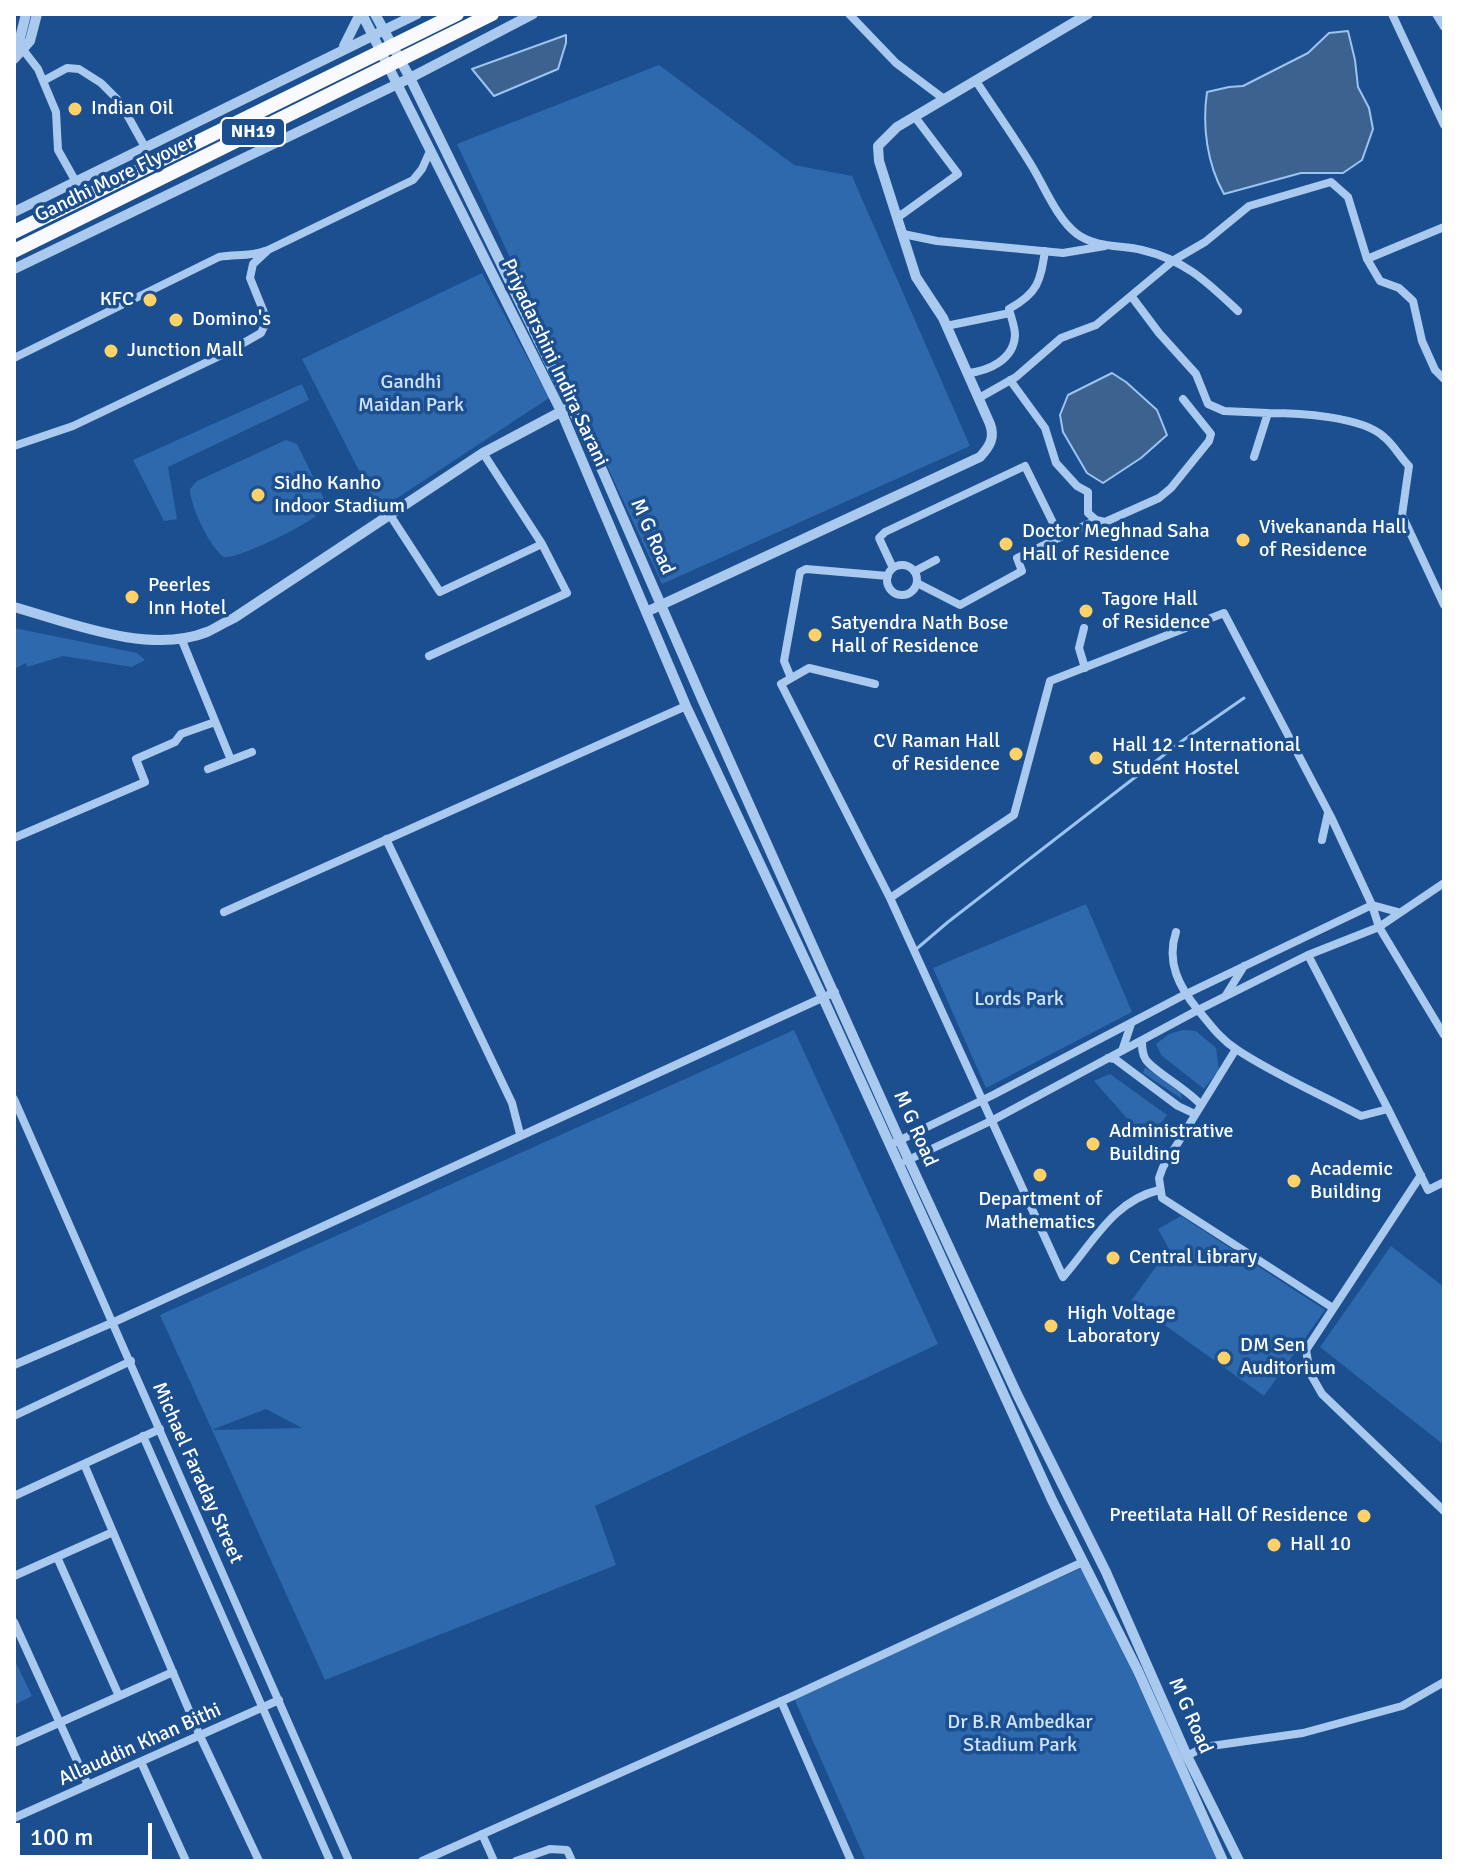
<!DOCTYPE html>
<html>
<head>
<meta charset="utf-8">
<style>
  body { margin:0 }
  #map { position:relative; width:1458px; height:1875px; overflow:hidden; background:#1b4f8f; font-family:Signika,sans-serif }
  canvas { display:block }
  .frame { position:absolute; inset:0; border:16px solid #fff; pointer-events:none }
  .scale { position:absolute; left:16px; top:1823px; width:136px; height:36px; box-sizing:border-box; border:4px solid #fff; border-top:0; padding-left:10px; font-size:24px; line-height:28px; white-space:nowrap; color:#fff; -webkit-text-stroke:6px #1b4f8f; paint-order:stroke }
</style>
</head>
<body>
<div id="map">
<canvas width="1458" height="1875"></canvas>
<div class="frame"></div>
<div class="scale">100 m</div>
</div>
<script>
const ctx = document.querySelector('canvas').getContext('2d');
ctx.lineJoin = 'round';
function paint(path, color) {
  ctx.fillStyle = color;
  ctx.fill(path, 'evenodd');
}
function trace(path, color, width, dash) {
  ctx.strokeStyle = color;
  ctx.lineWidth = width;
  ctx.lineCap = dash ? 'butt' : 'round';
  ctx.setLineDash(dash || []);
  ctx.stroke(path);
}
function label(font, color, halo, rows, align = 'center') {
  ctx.font = font + ' Signika,sans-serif';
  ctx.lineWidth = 7;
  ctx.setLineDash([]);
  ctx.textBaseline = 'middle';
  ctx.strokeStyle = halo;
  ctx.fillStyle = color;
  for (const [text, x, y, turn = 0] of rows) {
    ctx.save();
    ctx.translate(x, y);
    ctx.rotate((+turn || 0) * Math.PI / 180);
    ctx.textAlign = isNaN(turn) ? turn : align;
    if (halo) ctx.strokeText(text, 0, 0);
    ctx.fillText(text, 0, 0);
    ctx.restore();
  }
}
const green = new Path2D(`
  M 659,65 L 794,165 L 852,176 L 970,446 L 662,584 L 457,144 Z
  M 482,273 L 549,398 L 379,510 L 302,359 Z
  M 302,384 L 309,400 L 168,467 L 177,519 L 164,521 L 133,460 Z
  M 286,440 L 297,444 L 325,501 L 325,508 C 317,521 239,559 224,557 C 210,548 190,506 190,489 L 197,481 Z
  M 14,628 L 137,653 L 145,660 L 132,667 L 63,656 L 27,667 L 26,663 L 14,669 Z
  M 1086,904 L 1132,1012 L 986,1088 L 933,968 Z
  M 794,1030 L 938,1344 L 595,1506 L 616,1565 L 325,1680 L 160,1315 ZM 266,1409 L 302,1428 L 213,1430 L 214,1429 Z
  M 1183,1030 L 1196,1031 L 1216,1048 L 1219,1070 L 1204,1089 L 1161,1055 L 1156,1044 L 1169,1034 Z
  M 1145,1067 L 1181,1093 L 1182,1099 L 1143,1073 Z
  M 1110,1074 L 1167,1115 L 1147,1141 L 1094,1081 Z
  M 1181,1216 L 1325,1310 L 1264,1396 L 1131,1301 L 1169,1249 L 1158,1229 Z
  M 1391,1246 L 1444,1287 L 1444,1445 L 1320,1347 Z
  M 1084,1567 L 1220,1861 L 866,1861 L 793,1696 Z
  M 14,1659 L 32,1696 L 14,1705 Z`);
const water = new Path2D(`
  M 1348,31 L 1355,60 L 1358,87 L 1369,108 L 1373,129 L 1362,160 L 1343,173 L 1301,173 L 1224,194 C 1207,164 1202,126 1207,92 L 1229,87 L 1243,86 L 1308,53 L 1329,33 Z
  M 566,35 L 566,43 L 558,69 L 494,96 L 472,69 Z
  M 1112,373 L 1126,382 L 1157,410 L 1167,435 L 1141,458 L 1103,483 L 1087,473 L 1063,432 L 1060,415 L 1068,395 Z`);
const stream = new Path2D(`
  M 914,951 L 948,922 L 1182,741 L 1244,698`);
const minor = new Path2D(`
  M 849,14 L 896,63 L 944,99
  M 1392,14 L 1444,125
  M 1436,14 L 1444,27
  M 24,51 L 38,69 L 56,112 L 58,150 L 76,182
  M 43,81 L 67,68 L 79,69 L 101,83 L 120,102 L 145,147
  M 976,81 C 995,110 1015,138 1033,168 C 1045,188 1058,220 1077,234 C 1096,248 1121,245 1142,250 C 1185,260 1207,282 1238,311
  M 897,218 L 958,174 L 915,117
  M 903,234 L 937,241 L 1063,253 L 1105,246
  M 1367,259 L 1444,227
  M 1132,297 L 1159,333 L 1196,374 L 1208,404 L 1224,411 L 1268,413
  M 946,326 L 1010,313
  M 14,358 L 219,257 C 235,254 249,257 265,251
  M 968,373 C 988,371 1014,360 1015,335 C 1015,327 1011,317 1009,309 C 1038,293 1040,282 1045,251
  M 1010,380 L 1045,428 L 1056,463 L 1077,486 L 1088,492 L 1088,513 L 1096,520
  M 979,398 L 1016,377 L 1061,338 L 1096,325 L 1174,260 L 1205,242 L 1249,206 L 1331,182 L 1348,197 L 1367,259 L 1380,281 L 1399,288 L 1413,301 L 1422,341 L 1435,370 L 1444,379
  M 14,446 L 73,426 L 226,353 L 261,333 L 267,320 L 250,278 L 253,264 L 268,250 L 413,180 L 422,169 L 430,151
  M 1254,457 L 1268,413 C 1297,413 1362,416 1384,437 C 1394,445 1400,457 1409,466 L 1402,515 L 1444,605
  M 390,515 L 440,592 L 542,544 L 483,453
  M887 580a15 15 0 1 1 30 0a15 15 0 1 1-30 0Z
  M 893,568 L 879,538 L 885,532 L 1025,466 L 1060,537
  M 915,571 L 936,560
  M 917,583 L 960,605 L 1022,571 L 1017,558 L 1096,520 L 1105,522 L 1159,498 L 1171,488 L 1209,441 L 1211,434 L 1183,399
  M 1084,628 L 1079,648 L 1085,668
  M 181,638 L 231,760
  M 429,656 L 567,593 L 542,544
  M 791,678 L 784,661 L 800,572 L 806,569 L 888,576
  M 875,684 L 809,668 L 781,684 L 890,898 L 1063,1277 C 1093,1243 1113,1201 1159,1190
  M 208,769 L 252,752
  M 14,838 L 145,782 L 136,759 L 175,742 L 181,734 L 215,722
  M 386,839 L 512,1103 L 520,1134
  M 1322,840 L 1328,813
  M 890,898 L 1014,815 L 1050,681 L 1224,613 L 1331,817 L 1372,905 L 1379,927 L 1444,1035
  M 224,912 L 686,706
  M 1176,932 C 1166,962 1179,987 1198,1010 C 1210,1024 1220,1039 1236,1049 C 1273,1074 1322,1095 1361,1116 L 1388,1109 L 1428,1190 L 1444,1182
  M 1308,955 L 1388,1109
  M 1226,995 L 1244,966
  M 1142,1041 C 1142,1048 1142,1054 1146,1060 C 1156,1073 1186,1088 1201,1105
  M 1236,1049 L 1163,1167 L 1159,1178 L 1162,1198 L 1333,1308
  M 1122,1051 L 1131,1024
  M 1108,1058 L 1115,1059 L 1178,1106 L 1195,1114
  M 14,1099 L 349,1861
  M 890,1145 L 993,1095 L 1184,995 L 1372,905 L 1398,912
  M 906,1161 L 993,1120 L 1198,1010 L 1308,955 L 1379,927 L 1444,883
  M 1421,1175 L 1306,1350 L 1310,1373 L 1322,1394 L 1444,1511
  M 14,1365 L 114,1322 L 835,992
  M 14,1416 L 131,1361
  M 143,1436 L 330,1861
  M 84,1464 L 200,1736 L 259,1861
  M 14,1496 L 160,1429
  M 57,1557 L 119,1696
  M 14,1576 L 113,1532
  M 14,1622 L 88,1785
  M 781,1701 L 851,1861
  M 14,1743 L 173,1672
  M 1187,1756 L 1204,1747 L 1303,1733 L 1402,1706 L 1444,1682
  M 141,1762 L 186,1861
  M 14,1818 L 279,1700
  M 482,1834 L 494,1861
  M 422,1861 L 793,1696 L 1083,1562
  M 516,1861 L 550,1849 L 567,1850 L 572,1861`);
const tertiary = new Path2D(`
  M 362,14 L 561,411 L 686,706 L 823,998 L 1052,1500 L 1138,1671 L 1223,1861
  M 375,14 L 410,78 L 603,472 L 702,699 L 900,1141 L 1017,1394 L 1106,1572 L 1187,1756 L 1239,1861
  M 344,46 L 360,14
  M 14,48 L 20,38 L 26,14
  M 14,59 L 30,41 L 37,14
  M 14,212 L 417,14
  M 14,269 L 410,78 L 533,14
  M 14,607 C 71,623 149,655 207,632 C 216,628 225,622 234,618 L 483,453 L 566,409
  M 646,612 L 980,457 C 990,446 995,438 990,424 L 943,318 L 916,277 L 879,161 L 878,146 L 897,127 L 1088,14`);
const trunk = new Path2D(`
  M 14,232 L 232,125`);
const trunkBridge = new Path2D(`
  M 232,125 L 457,14
  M 14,251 L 492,14`);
const markers = [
  [75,109,8,"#ffd166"],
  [150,300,8,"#ffd166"],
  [176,320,8,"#ffd166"],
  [111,351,8,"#ffd166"],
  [258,495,8,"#ffd166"],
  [1243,540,8,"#ffd166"],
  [1006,544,8,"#ffd166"],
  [132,597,8,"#ffd166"],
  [1086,611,8,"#ffd166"],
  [815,635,8,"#ffd166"],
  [1016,754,8,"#ffd166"],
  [1096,758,8,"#ffd166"],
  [1093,1144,8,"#ffd166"],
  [1040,1175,8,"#ffd166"],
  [1294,1181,8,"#ffd166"],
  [1113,1258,8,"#ffd166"],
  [1051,1326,8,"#ffd166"],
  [1224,1358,8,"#ffd166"],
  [1364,1516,8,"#ffd166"],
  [1274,1545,8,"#ffd166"]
];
const shields = [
  [253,132,64]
];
const shieldNames = [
  ["NH19",253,132]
];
const poiNames = [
  ["Indian Oil",91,109],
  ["KFC",134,300,"right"],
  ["Domino's",192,320],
  ["Junction Mall",127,351],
  ["Sidho Kanho",274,484],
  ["Indoor Stadium",274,507],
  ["Vivekananda Hall",1259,528],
  ["of Residence",1259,551],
  ["Doctor Meghnad Saha",1022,532],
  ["Hall of Residence",1022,555],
  ["Peerles",148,586],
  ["Inn Hotel",148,609],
  ["Tagore Hall",1102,600],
  ["of Residence",1102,623],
  ["Satyendra Nath Bose",831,624],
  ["Hall of Residence",831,647],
  ["CV Raman Hall",1000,742,"right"],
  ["of Residence",1000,765,"right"],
  ["Hall 12 - International",1112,746],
  ["Student Hostel",1112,769],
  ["Administrative",1109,1132],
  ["Building",1109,1155],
  ["Academic",1310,1170],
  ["Building",1310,1193],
  ["Department of",1040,1200,"center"],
  ["Mathematics",1040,1223,"center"],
  ["Central Library",1129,1258],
  ["High Voltage",1067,1314],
  ["Laboratory",1067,1337],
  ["DM Sen",1240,1346],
  ["Auditorium",1240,1369],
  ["Preetilata Hall Of Residence",1348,1516,"right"],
  ["Hall 10",1290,1545]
];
const streetNames = [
  ["Gandhi More Flyover",115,179,-26],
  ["Priyadarshini Indira Sarani",554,363,65],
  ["M G Road",652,537,66],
  ["M G Road",915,1129,66],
  ["Michael Faraday Street",197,1473,66],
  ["M G Road",1190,1716,66],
  ["Allauddin Khan Bithi",140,1745,-24]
];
const parkNames = [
  ["Gandhi",411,383],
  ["Maidan Park",411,406],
  ["Lords Park",1019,1000],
  ["Dr B.R Ambedkar",1020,1723],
  ["Stadium Park",1020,1746]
];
paint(green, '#2e69ad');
paint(water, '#3c6290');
trace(water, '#9cc4f0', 2);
trace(stream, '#9cc4f0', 3);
trace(minor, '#a9c9ee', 8);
trace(tertiary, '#a9c9ee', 10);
trace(trunk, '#f8faff', 14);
trace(trunkBridge, '#f8faff', 14);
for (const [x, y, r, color] of markers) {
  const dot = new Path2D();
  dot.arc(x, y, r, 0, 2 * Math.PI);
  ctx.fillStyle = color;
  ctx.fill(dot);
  trace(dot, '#1b4f8f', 3);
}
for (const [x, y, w] of shields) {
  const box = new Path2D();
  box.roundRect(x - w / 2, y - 14, w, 28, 6);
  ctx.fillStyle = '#1b4f8f';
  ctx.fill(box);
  trace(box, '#fff', 2);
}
label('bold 18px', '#fff', null, shieldNames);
label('20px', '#fff', '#1b4f8f', poiNames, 'left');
label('20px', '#fff', '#1b4f8f', streetNames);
label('20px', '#cfe3fa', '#1b4f8f', parkNames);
</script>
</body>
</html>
